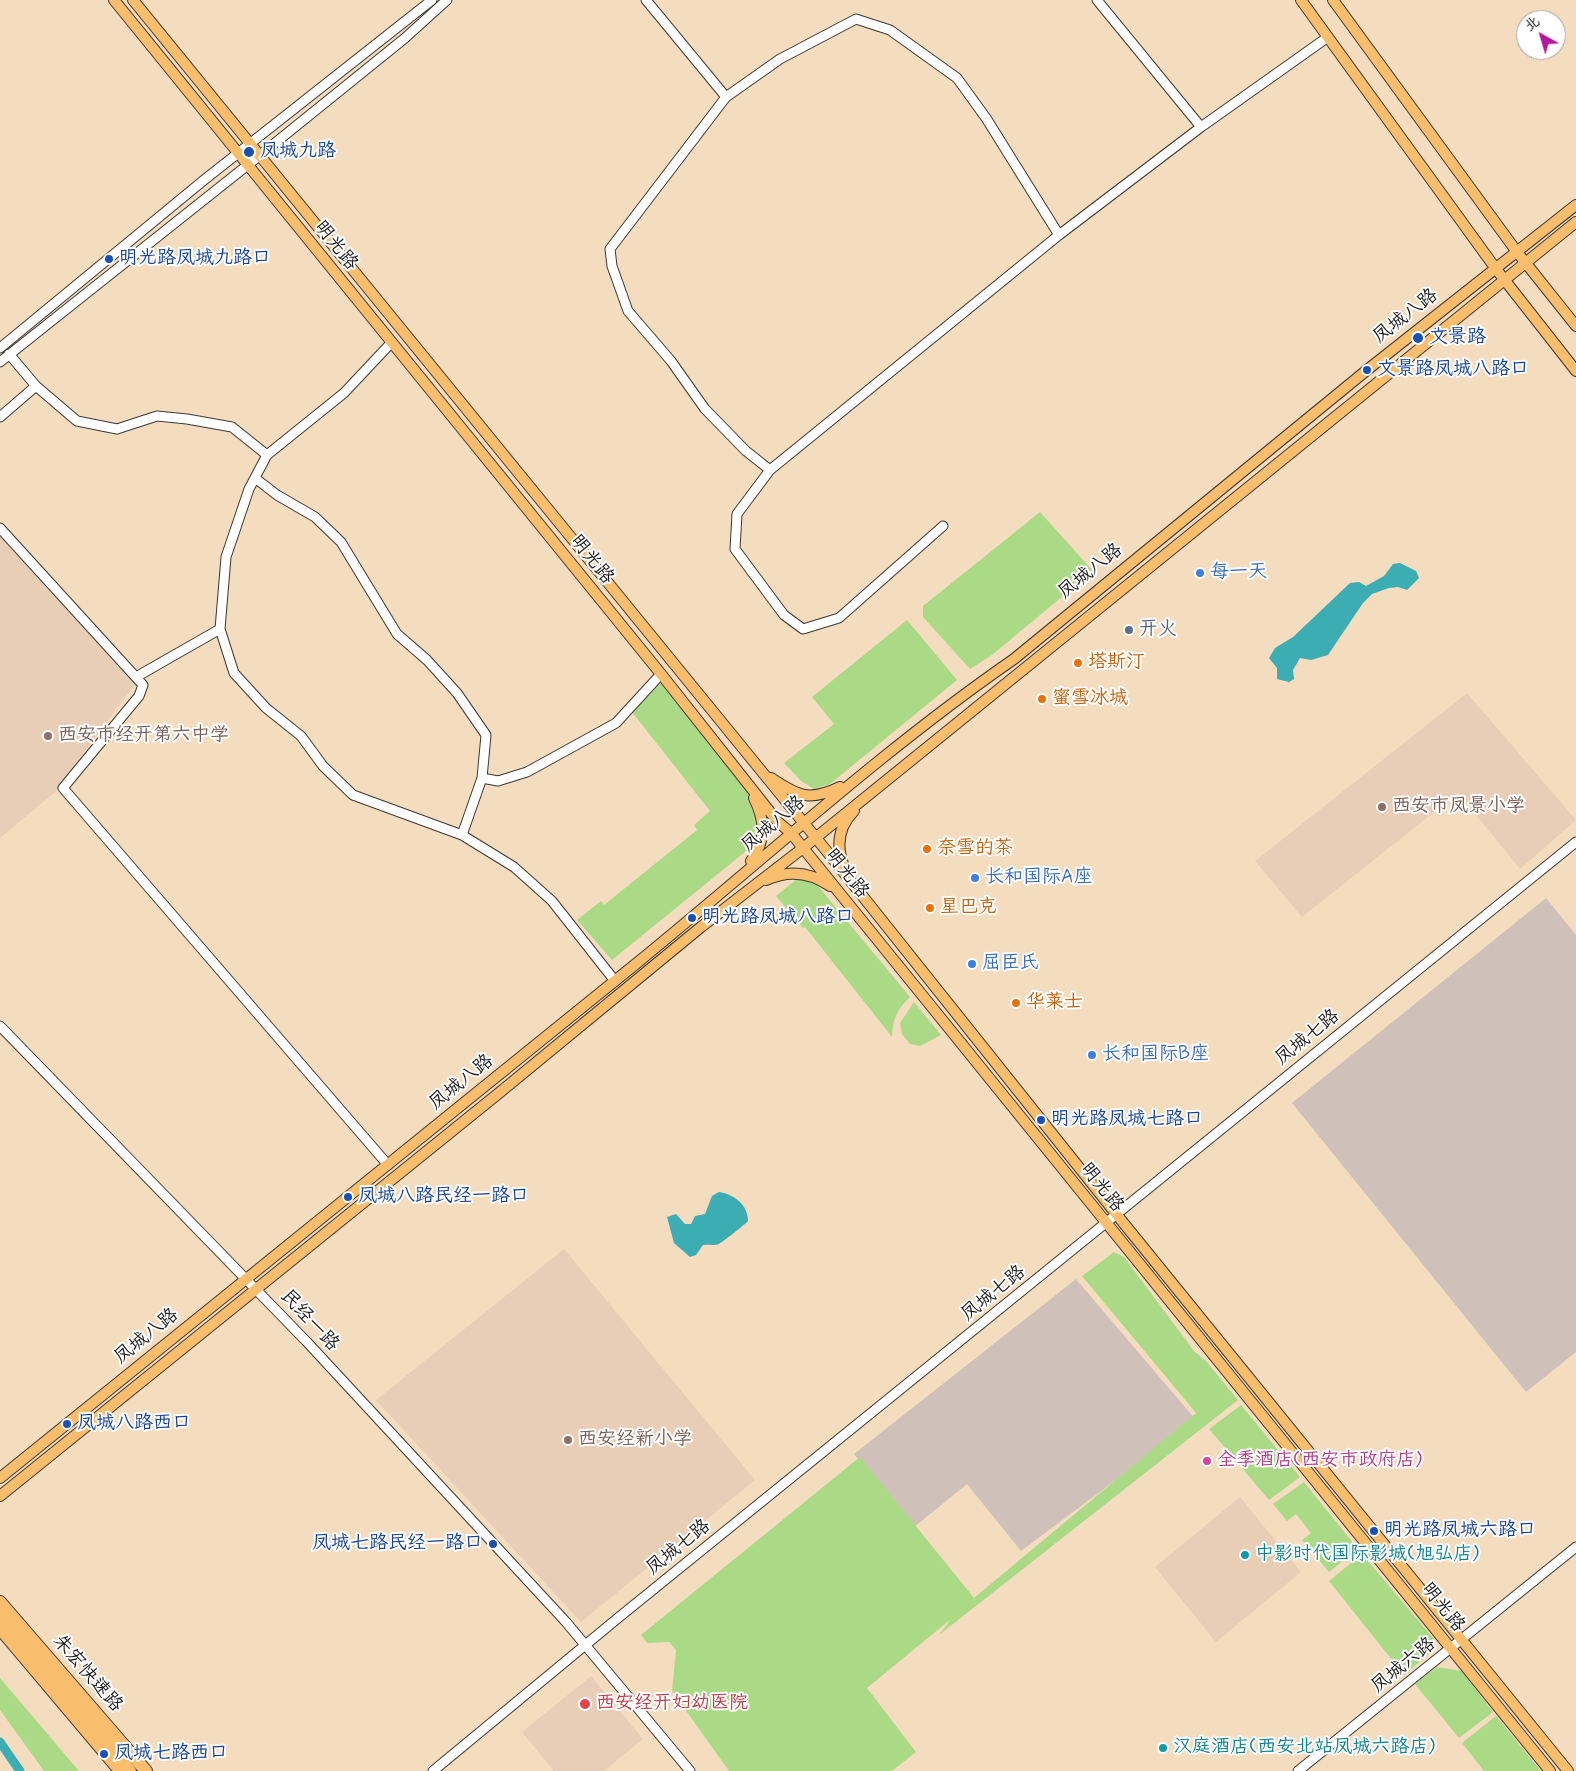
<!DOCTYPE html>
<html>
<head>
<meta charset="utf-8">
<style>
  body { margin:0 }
  #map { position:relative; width:1576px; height:1771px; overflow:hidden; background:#f4dcbf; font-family:Mynerve,"LXGW WenKai TC",sans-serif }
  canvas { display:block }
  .north { position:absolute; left:1516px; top:10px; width:50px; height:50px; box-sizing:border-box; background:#fff; border:1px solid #a4a4a4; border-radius:50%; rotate:321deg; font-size:14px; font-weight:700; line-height:20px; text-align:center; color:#1c1c1c }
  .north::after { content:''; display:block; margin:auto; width:18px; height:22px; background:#b5179e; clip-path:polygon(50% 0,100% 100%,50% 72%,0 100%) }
</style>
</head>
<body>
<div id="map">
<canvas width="1576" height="1771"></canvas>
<div class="north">北</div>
</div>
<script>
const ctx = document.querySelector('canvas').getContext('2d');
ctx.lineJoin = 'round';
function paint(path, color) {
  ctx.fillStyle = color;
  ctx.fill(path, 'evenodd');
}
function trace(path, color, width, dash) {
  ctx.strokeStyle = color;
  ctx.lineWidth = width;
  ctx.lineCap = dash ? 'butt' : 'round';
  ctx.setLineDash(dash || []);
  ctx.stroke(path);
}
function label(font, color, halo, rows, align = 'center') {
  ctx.font = font + ' Mynerve,"LXGW WenKai TC",sans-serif';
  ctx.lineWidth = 4;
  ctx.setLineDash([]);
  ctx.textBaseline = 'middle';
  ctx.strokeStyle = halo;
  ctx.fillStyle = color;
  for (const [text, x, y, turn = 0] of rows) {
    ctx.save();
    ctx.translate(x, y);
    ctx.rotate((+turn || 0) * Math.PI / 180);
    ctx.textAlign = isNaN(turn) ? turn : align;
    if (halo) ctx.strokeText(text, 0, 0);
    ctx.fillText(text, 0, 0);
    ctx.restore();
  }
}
const built = new Path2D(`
  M 0,529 L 138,680 L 55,792 L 0,838 Z
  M 1467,693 L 1576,820 L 1520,869 L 1458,793 L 1302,917 L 1255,861 Z
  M 564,1249 L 755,1480 L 581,1622 L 376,1400 Z
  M 1240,1497 L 1301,1572 L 1216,1642 L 1155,1567 Z
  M 591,1676 L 643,1739 L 604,1771 L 554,1771 L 522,1732 Z`);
const industrial = new Path2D(`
  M 1546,898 L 1576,935 L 1576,1352 L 1526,1392 L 1292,1103 Z
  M 1076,1279 L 1196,1420 L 1021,1551 L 967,1484 L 913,1528 L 854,1454 Z`);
const green = new Path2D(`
  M 1040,512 L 1093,571 L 992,655 L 970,669 L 923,617 L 923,606 Z
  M 907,620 L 957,680 L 830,784 L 814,789 L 801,781 L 784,763 L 834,724 L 812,697 Z
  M 661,683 L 759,803 L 765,833 L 751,847 L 612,960 L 577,920 L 601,901 L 604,905 L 697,830 L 694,825 L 710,811 L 632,712 Z
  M 797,879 L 814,882 L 818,886 L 910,997 C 898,1008 892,1020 892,1037 L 805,927 L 803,928 L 776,896 Z
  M 914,1002 L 941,1035 L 920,1046 L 910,1044 L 902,1034 L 900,1023 Z
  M 1114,1252 L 1124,1257 L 1194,1351 L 1206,1361 L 1238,1400 L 939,1635 L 951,1619 L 867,1688 L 916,1752 L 892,1771 L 729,1771 L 672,1691 L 676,1650 L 669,1642 L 647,1643 L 641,1635 L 860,1457 L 974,1598 L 1196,1413 L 1082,1276 Z
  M 1241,1405 L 1300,1477 L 1269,1500 L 1209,1429 Z
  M 1304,1482 L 1358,1549 L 1329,1572 L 1302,1540 L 1311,1533 L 1296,1514 L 1287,1521 L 1273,1504 Z
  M 1362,1554 L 1434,1639 L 1435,1649 L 1404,1675 L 1329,1581 Z
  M 1437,1667 L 1462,1671 L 1493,1712 L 1459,1738 L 1415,1684 Z
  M 0,1678 L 79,1771 L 44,1771 L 0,1710 Z
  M 1496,1716 L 1541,1771 L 1484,1771 L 1462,1743 Z`);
const water = new Path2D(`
  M 1400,563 L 1416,571 L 1419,578 L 1407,590 L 1398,587 L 1389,588 L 1372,594 L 1363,603 L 1328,655 L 1311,660 L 1300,658 L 1293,670 L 1294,679 L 1289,682 L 1277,679 L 1277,668 L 1269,658 L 1275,648 L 1293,637 L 1350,583 L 1359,582 L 1366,586 L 1384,576 L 1393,564 Z
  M 719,1192 C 734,1194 748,1205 748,1221 C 747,1223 721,1243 719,1244 C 713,1246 709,1244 703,1245 L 696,1255 L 690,1257 L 674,1243 L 667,1217 L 676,1214 L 685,1224 L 691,1224 L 695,1216 L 705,1214 L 712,1196 Z`);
const canal = new Path2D(`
  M 0,1742 L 20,1771`);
const minor = new Path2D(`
  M 646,0 L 726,97
  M 1097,0 L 1201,127 L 1328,37
  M 391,343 L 344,393 L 267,455 L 249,489 L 226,557 L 220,629 L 234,673 L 266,708 L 301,736 L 323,766 L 353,795 L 462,835 L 514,867 L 552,901 L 615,981
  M 0,348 L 204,180 L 432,0
  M 0,362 L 259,156 L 405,38 L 447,0
  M 36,386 L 77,421 L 117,429 L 157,416 L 187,419 L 232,427 L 267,455
  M 0,417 L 36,386 L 9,354
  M 770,470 L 746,451 L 705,409 L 671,361 L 628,311 L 612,266 L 610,249 L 726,97 L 780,59 L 856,19 L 890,30 L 957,78 L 986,118 L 1059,235
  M 255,478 L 277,495 L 315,517 L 341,542 L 397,634 L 427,660 L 457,693 L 486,735 L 482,778 L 462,835
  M 943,526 L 839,618 L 803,629 L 784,615 L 735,549 L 737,514 L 770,470 L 1059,235 L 1201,127
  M 0,528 L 143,685 L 139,696 L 63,788 L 388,1165
  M 136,677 L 220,629
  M 482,778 L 498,781 L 527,772 L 616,723 L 661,674
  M 0,1026 L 307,1342 L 566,1622 L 690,1771
  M 433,1771 L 618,1618 L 1576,842
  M 1298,1771 L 1576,1547`);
const major = new Path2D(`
  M 114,0 L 661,674 L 778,822 L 791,833 L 1550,1771
  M 133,0 L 825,849 L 1117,1215 L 1568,1771
  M 1301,0 L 1496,269 L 1576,371
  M 1333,0 L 1517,252 L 1576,326
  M 771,778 C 798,796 809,802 840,787
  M 751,861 C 767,839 765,821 754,798
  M 845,869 C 836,848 837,828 854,811
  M 766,880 C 788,870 810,872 830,886
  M 0,1478 C 212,1306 425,1136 637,963 C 762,861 881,751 1014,659 L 1367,370 L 1576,205
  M 0,1496 L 499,1093 L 701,927 L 803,848 L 1576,222
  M 0,1630 L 119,1771`);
const highway = new Path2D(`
  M 0,1602 L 146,1771
  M 0,1617 L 130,1771`);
const markers = [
  [249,152,6,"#1a4fb4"],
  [109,259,5,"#1a4fb4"],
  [1418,338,6,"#1a4fb4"],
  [1367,370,5,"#1a4fb4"],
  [1200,573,5,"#3f7fe0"],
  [1129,630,5,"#5c6f8a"],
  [1078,663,5,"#e8710a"],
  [1042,699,5,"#e8710a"],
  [48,736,5,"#8d6e63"],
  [1382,807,5,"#8d6e63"],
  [927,849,5,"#e8710a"],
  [975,878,5,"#3f7fe0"],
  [930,908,5,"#e8710a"],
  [692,918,5,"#1a4fb4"],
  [972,964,5,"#3f7fe0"],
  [1016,1003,5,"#e8710a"],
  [1092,1055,5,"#3f7fe0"],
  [1041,1120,5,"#1a4fb4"],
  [348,1197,5,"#1a4fb4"],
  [67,1424,5,"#1a4fb4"],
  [568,1440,5,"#8d6e63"],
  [1207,1461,5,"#d1479c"],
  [1374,1531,5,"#1a4fb4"],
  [493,1544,5,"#1a4fb4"],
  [1245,1555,5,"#0f9aa8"],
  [585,1704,6,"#e0444e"],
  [1163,1748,5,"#0f9aa8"],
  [104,1754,5,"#1a4fb4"]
];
const transitNames = [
  ["凤城九路",260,152],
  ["明光路凤城九路口",119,259],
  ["文景路",1429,338],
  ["文景路凤城八路口",1377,370],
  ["明光路凤城八路口",702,918],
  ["明光路凤城七路口",1051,1120],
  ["凤城八路民经一路口",358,1197],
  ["凤城八路西口",77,1424],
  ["明光路凤城六路口",1384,1531],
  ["凤城七路民经一路口",483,1544,"right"],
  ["凤城七路西口",114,1754]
];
const streetNames = [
  ["明光路",335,246,51],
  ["凤城八路",1406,317,-38],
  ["明光路",591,560,51],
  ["凤城八路",1091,572,-39],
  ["凤城八路",774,825,-40],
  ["明光路",846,874,51],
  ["凤城七路",1308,1038,-39],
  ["凤城八路",462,1083,-39],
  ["明光路",1101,1188,51],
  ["凤城七路",994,1294,-39],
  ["民经一路",309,1321,47],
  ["凤城八路",147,1337,-39],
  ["凤城七路",679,1548,-39],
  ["明光路",1442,1608,51],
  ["凤城六路",1404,1666,-39],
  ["朱宏快速路",87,1674,49]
];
const shopNames = [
  ["每一天",1210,573],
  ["长和国际A座",985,878],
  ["屈臣氏",982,964],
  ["长和国际B座",1102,1055]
];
const serviceNames = [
  ["开火",1139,630]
];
const foodNames = [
  ["塔斯汀",1088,663],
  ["蜜雪冰城",1052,699],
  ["奈雪的茶",937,849],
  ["星巴克",940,908],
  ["华莱士",1026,1003]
];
const educationNames = [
  ["西安市经开第六中学",58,736],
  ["西安市凤景小学",1392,807],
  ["西安经新小学",578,1440]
];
const hotelNames = [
  ["全季酒店(西安市政府店)",1217,1461]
];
const cultureNames = [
  ["中影时代国际影城(旭弘店)",1255,1555],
  ["汉庭酒店(西安北站凤城六路店)",1173,1748]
];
const healthNames = [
  ["西安经开妇幼医院",596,1704]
];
paint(built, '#e9ceb7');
paint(industrial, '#cfc1ba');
paint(green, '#abda87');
paint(water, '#3badb3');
trace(canal, '#3badb3', 9);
trace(minor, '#3c3934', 11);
trace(major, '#3c3934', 12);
trace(highway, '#3c3934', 14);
trace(minor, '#fff', 9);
trace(major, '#f9be6d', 10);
trace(highway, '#f9be6d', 12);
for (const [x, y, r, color] of markers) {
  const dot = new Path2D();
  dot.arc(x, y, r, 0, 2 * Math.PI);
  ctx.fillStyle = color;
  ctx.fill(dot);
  trace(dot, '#fff', 2);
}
label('19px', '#164399', '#fff', transitNames, 'left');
label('19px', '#1c1c1c', '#fff', streetNames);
label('19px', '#366cbe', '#fff', shopNames, 'left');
label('19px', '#4e5e75', '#fff', serviceNames, 'left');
label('19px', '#c56008', '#fff', foodNames, 'left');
label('19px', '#785e54', '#fff', educationNames, 'left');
label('19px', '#b23c85', '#fff', hotelNames, 'left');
label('19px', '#0d838f', '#fff', cultureNames, 'left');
label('19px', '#be3a42', '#fff', healthNames, 'left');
</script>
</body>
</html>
